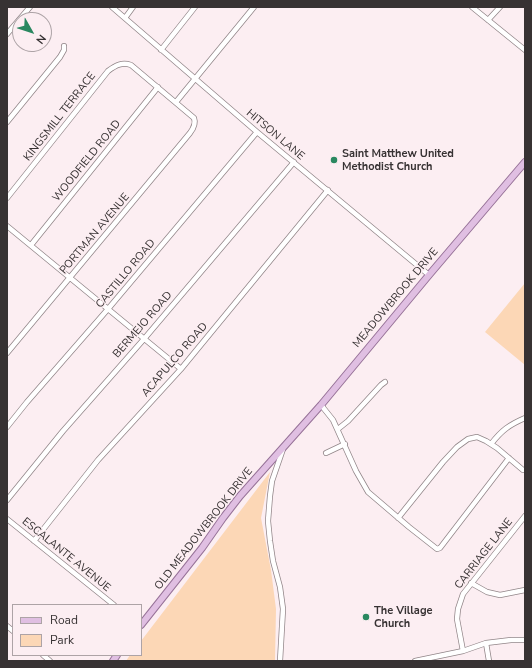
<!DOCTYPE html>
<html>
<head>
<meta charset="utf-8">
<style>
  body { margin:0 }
  #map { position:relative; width:532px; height:668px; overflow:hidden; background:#fceef2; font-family:"Nunito Sans",sans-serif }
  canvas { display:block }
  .frame { position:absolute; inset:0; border:8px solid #373233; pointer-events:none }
  .legend { position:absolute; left:12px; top:604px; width:130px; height:52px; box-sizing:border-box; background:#fceef2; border:1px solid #ada3a6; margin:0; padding:5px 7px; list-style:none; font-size:12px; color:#373233 }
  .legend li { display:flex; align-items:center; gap:8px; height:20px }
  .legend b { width:20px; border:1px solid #ada3a6 }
  .north { position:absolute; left:12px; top:12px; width:40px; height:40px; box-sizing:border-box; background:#fceef2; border:1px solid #ada3a6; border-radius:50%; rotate:129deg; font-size:11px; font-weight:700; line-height:16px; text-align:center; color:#373233 }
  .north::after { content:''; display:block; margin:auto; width:14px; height:18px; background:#2a8860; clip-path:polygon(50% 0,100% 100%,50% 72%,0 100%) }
</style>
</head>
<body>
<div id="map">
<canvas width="532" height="668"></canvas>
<div class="frame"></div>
<ul class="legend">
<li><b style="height:5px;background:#e0bfe2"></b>Road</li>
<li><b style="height:11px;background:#fcd7b6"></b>Park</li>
</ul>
<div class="north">N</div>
</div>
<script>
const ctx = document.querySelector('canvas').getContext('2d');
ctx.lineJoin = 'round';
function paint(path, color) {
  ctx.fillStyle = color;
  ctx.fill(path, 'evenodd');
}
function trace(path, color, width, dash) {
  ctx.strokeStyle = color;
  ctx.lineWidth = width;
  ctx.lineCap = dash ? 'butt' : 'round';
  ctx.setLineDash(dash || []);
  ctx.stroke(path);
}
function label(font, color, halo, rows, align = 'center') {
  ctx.font = font + ' "Nunito Sans",sans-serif';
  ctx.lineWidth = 3;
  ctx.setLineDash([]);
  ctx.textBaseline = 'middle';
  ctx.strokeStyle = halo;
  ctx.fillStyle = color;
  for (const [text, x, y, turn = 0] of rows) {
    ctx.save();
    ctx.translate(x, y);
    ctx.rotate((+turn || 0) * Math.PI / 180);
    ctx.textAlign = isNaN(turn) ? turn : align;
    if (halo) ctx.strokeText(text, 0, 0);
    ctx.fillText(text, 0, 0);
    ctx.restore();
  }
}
const green = new Path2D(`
  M 525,283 L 525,365 L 485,332 Z
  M 270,472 L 261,518 L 271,570 L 276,609 L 275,661 L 126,661 L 130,655 L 141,655 L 141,641 Z`);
const minor = new Path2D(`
  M 112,7 L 257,132 L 429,275
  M 472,7 L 525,50
  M 125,18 L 133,7
  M 488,20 L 500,7
  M 7,34 L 30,7
  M 161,50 L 195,7
  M 176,102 L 254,7
  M 7,122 L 60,57 L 64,50 L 64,46
  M 7,198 L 108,71 C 116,65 122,62 131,65 L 194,118 C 196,123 193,129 190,133 L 7,353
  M 7,226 L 181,369
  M 31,245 L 158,87
  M 321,405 L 333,420 L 356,471 L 368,492 L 409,527 L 437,549 L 440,548 L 509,458
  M 7,427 L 27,402 L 108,309 L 257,132
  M 338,429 L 348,421 L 381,385 L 385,382
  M 491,444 C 502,430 509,425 525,418
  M 326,453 L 345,444
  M 7,500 L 63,431 L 144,339 L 294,162
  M 398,518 L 443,462 L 457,447 L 468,439 L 477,437 L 486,441 L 497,448 L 523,470 L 525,470
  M 7,519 L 114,605
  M 34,541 L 98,460 L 181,369 L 328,190
  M 471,583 L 487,592 L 500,595 L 525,590
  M 7,626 L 13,631
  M 486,643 L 489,661
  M 463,651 L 457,619 L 458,609 L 463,594 L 525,516
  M 43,655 L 50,661
  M 280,661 L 283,609 L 280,587 L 273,561 L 270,541 L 268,521 L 270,496 L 272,481 L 283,449
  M 415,661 L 463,651 L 486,643 L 511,640 L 525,640`);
const major = new Path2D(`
  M 141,625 L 202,548 L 223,518 L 240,496 L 321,405 L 429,275 L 525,162
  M 113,661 L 117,655`);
const markers = [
  [334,160,4,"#2a8860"],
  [366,617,4,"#2a8860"]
];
const streetNames = [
  ["KINGSMILL TERRACE",60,117,-52],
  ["HITSON LANE",275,135,40],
  ["WOODFIELD ROAD",87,161,-51],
  ["PORTMAN AVENUE",95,234,-50],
  ["CASTILLO ROAD",126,274,-50],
  ["MEADOWBROOK DRIVE",396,298,-50],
  ["BERMEJO ROAD",143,325,-49],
  ["ACAPULCO ROAD",175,360,-49],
  ["OLD MEADOWBROOK DRIVE",204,529,-52],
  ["CARRIAGE LANE",484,554,-52],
  ["ESCALANTE AVENUE",66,555,39]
];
const poiNames = [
  ["Saint Matthew United",342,154],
  ["Methodist Church",342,167],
  ["The Village",374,611],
  ["Church",374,624]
];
paint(green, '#fcd7b6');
trace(minor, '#918588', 6);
trace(major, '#977298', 8);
trace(minor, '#fff', 4.5);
trace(major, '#e0bfe2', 6);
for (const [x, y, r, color] of markers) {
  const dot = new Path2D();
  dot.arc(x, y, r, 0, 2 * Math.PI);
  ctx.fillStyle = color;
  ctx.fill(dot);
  trace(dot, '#fceef2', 1.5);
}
label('11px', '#373233', '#fceef2', streetNames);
label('bold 11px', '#373233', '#fceef2', poiNames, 'left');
</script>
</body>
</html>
